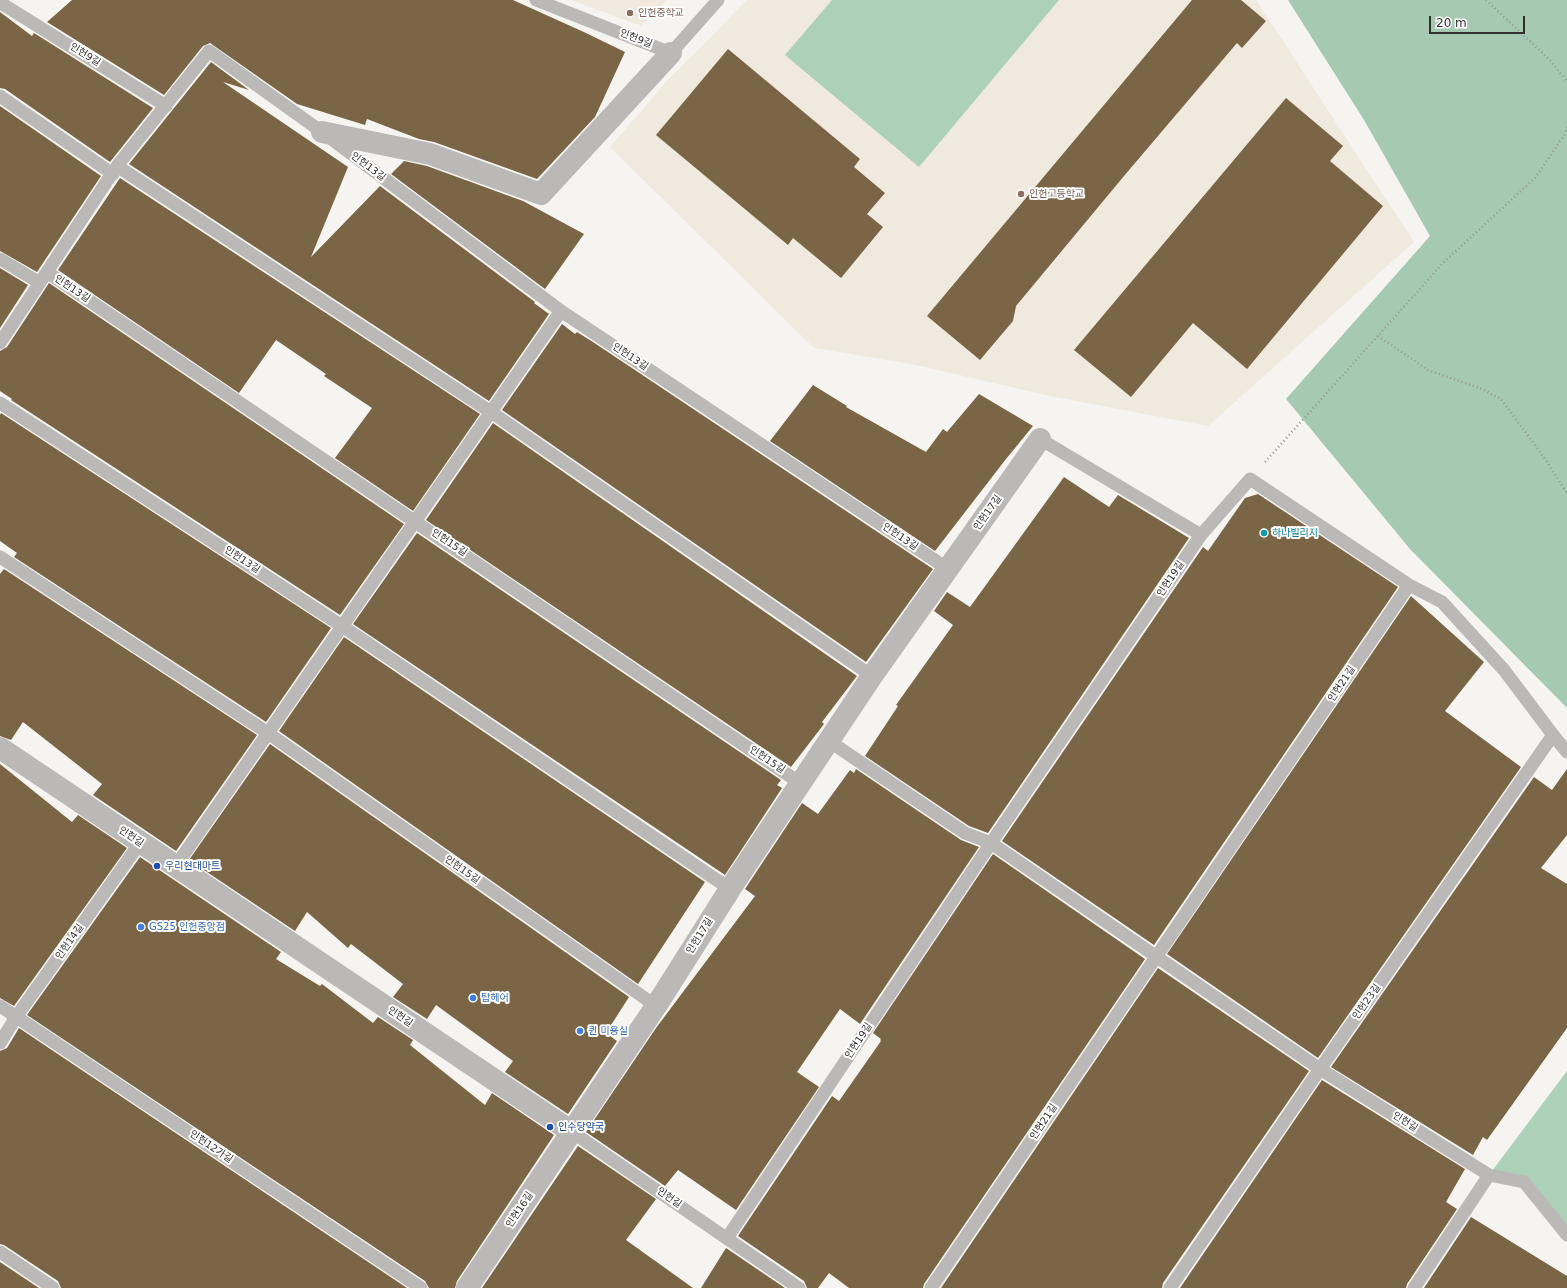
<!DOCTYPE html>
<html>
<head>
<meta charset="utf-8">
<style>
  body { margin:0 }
  #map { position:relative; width:1567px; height:1288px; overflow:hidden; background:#f6f4f0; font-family:"DejaVu Sans",sans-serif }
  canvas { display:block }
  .scale { position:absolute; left:1429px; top:16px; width:96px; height:18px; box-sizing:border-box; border:2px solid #31302f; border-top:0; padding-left:5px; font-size:12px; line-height:14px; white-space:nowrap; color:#31302f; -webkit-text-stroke:3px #fff; paint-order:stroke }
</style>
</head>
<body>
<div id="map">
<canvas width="1567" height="1288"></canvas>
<div class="scale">20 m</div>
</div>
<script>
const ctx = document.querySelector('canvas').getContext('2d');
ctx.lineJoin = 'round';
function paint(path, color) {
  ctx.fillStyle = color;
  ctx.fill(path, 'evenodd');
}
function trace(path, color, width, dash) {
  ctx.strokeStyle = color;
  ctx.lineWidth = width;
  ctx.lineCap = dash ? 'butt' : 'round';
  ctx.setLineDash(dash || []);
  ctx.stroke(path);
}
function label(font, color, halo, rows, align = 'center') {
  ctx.font = font + ' "DejaVu Sans","Noto Sans KR",sans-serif';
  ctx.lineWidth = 4;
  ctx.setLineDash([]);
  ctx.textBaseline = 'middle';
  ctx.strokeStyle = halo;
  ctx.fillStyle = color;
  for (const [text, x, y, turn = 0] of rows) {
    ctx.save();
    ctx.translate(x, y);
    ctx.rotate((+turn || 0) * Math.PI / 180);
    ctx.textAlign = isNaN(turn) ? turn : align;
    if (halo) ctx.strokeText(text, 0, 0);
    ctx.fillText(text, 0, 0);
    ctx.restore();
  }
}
const built = new Path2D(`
  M 571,0 L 667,0 L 641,26 Z
  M 747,0 L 1256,0 L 1414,242 L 1208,426 L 1050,396 L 916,365 L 814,348 L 610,147 L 668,80 Z`);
const green = new Path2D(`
  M 832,0 L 1059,0 L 919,167 L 785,55 Z
  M 1567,1071 L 1567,1236 L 1524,1182 L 1489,1175 Z`);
const forest = new Path2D(`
  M 1288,0 L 1567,0 L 1567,708 L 1410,549 L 1286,399 L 1430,236 L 1364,120 Z`);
const building = new Path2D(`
  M 72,0 L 513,0 L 586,33 L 625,52 L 595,117 L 537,179 L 434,142 L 419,139 L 367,119 L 365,125 L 297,104 L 210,43 L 203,46 L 164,95 L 47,22 Z
  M 1192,0 L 1241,0 L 1266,21 L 1242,48 L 1237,43 L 1124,176 L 1016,306 L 1013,321 L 980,360 L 927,316 Z
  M 0,12 L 32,36 L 34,33 L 153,108 L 110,162 L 5,89 L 0,88 Z
  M 728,49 L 860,159 L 854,167 L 885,193 L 867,214 L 883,227 L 841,278 L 793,238 L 788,245 L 656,135 Z
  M 211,62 L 249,90 L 223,82 L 348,167 L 311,257 L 380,186 L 535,302 L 534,303 L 549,314 L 489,401 L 129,164 Z
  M 1286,98 L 1343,146 L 1330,161 L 1383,206 L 1247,369 L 1193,323 L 1131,397 L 1074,350 Z
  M 0,106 L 101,176 L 37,272 L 0,251 Z
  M 404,161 L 427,166 L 523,201 L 584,234 L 545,289 L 391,174 Z
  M 120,178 L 480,414 L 413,511 L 335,458 L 372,408 L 324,376 L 326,374 L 276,340 L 239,393 L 58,270 Z
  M 0,268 L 28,285 L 0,328 Z
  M 49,283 L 404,524 L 340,615 L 11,400 L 12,399 L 0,391 L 0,351 L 7,347 Z
  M 562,324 L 575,334 L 577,332 L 593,342 L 933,569 L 866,662 L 502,410 Z
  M 813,385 L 847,406 L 846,407 L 926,452 L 943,429 L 947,432 L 979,394 L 1033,426 L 1006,459 L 935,551 L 770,441 Z
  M 1,413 L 331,628 L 266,722 L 14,557 L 17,553 L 0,541 L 0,415 Z
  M 493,423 L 857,676 L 822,722 L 824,724 L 791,767 L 426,520 Z
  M 1064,477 L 1109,507 L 1118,495 L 1189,538 L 988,833 L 969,826 L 865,756 L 898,706 L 896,705 L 953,625 L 934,611 L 947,592 L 970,607 Z
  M 1258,494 L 1398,587 L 1154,945 L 1002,841 L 1203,547 L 1208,551 L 1245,498 Z
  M 417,533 L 781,780 L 777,785 L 782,788 L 725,875 L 353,624 Z
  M 4,569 L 257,735 L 176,851 L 93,795 L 102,784 L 23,722 L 11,740 L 0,736 L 0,574 Z
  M 1411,596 L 1484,662 L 1445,711 L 1521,767 L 1318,1058 L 1167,954 Z
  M 344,637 L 705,882 L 638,984 L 279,731 Z
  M 270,744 L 629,997 L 606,1033 L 617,1041 L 568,1114 L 505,1072 L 513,1061 L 436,1005 L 427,1019 L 393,997 L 403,984 L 351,944 L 348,948 L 307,912 L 295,931 L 189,860 Z
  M 0,764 L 72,822 L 78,815 L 127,848 L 14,1006 L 0,998 Z
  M 856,769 L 961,840 L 979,847 L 860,1024 L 840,1009 L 797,1072 L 819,1087 L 736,1210 L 678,1170 L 665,1186 L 586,1132 L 656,1028 L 755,896 L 745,889 L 802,803 L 818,814 L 850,770 L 854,773 Z
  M 1567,769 L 1567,835 L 1541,868 L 1567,884 L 1567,1028 L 1487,1140 L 1483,1137 L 1473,1155 L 1331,1067 L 1534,777 L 1552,790 Z
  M 993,854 L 1145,959 L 924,1284 L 923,1288 L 849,1288 L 829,1273 L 818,1288 L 807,1288 L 804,1281 L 738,1236 L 832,1096 L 839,1101 L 881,1041 L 880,1040 L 881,1039 L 873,1033 Z
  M 140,857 L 281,952 L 276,959 L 320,986 L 322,984 L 373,1023 L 378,1017 L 413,1040 L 410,1045 L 485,1105 L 492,1093 L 554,1135 L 457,1281 L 455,1288 L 429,1288 L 425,1281 L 27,1015 Z
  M 1158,968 L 1309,1071 L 1163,1283 L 1162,1288 L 941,1288 Z
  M 19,1028 L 407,1288 L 61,1288 L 58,1281 L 4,1245 L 0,1244 L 0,1051 L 7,1048 Z
  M 1322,1080 L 1465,1169 L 1446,1202 L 1457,1209 L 1407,1284 L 1406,1288 L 1180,1288 Z
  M 578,1146 L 656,1199 L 626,1240 L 693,1288 L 482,1288 Z
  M 1471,1217 L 1567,1276 L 1567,1288 L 1424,1288 Z
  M 726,1248 L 785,1288 L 701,1288 Z
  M 0,1262 L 39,1288 L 0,1288 Z`);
const path = new Path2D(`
  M 1486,0 L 1550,60 L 1567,82
  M 1378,336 L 1428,370 L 1482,389 L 1501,399 L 1543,456 L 1567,493
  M 1265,462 L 1443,263 L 1535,178 L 1565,134 L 1567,125`);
const service = new Path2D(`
  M 2,0 L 4,5 L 166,106
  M 536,0 L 671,53 L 718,0
  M 0,96 L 113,174
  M 117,166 L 491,412 L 872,676
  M 0,259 L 40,283
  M 47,272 L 800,783
  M 0,343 L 117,166 L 209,51 L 322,132 L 561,311 L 948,569
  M 0,403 L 342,626 L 730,889
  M 1040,439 L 1201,535
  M 0,557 L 268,733 L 656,1006
  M 829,741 L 965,833 L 991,843 L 1320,1069 L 1489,1175 L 1414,1288
  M 175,867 L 561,311
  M 0,1006 L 421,1288
  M 0,1043 L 16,1017 L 140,843
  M 572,1132 L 799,1288
  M 1489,1175 L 1524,1182 L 1567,1235
  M 727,1238 L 991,843 L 1201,535 L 1250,479 L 1409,585 L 1442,602 L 1504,670 L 1553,735 L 1567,752
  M 0,1252 L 53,1288
  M 931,1288 L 1409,585
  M 1170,1288 L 1320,1069 L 1553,735`);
const minor = new Path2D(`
  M 322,132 L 430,154 L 541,194 L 671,53
  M 0,748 L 572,1132
  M 467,1288 L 656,1006 L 730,889 L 872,676 L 1040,439`);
const markers = [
  [630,13,4,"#8d6e63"],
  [1021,194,4,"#8d6e63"],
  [1264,533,4,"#0f9aa8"],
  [157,866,4,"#1a4fb4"],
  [141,927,4,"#3f7fe0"],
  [473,998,4,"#3f7fe0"],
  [580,1031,4,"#3f7fe0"],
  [550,1127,4,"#1a4fb4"]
];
const educationNames = [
  ["인헌중학교",638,13],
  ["인헌고등학교",1029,194]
];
const streetNames = [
  ["인헌9길",636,39,21],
  ["인헌9길",85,55,32],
  ["인헌13길",368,167,37],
  ["인헌13길",72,289,34],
  ["인헌13길",630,357,34],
  ["인헌17길",988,513,-55],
  ["인헌13길",900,537,34],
  ["인헌15길",449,543,34],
  ["인헌13길",242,560,33],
  ["인헌19길",1171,579,-56],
  ["인헌21길",1342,684,-56],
  ["인헌15길",767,760,34],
  ["인헌길",131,837,34],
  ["인헌15길",462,870,35],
  ["인헌17길",700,936,-58],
  ["인헌14길",70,942,-55],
  ["인헌23길",1367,1002,-55],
  ["인헌길",400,1017,34],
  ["인헌19길",859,1041,-56],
  ["인헌21길",1044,1122,-56],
  ["인헌길",1405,1122,32],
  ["인헌12가길",211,1147,34],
  ["인헌길",669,1198,35],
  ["인헌16길",520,1210,-56]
];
const cultureNames = [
  ["하나빌리지",1272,533]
];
const transitNames = [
  ["우리현대마트",165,866],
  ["인수당약국",558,1127]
];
const shopNames = [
  ["GS25 인헌중앙점",149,927],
  ["탑헤어",481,998],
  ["퀸 미용실",588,1031]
];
paint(built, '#efe9de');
paint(green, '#add1b8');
paint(forest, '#a5cab1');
paint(building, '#7a6646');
trace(path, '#979693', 2.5, [1, 3]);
trace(service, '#bbb9b8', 13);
trace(minor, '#bbb9b8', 22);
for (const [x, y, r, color] of markers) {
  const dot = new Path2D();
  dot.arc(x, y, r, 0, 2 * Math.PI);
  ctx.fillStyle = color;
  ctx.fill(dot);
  trace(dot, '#fff', 1.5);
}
label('10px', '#785e54', '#fff', educationNames, 'left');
label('10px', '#31302f', '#fff', streetNames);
label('10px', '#0d838f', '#fff', cultureNames, 'left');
label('10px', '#164399', '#fff', transitNames, 'left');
label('10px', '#366cbe', '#fff', shopNames, 'left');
</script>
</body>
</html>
